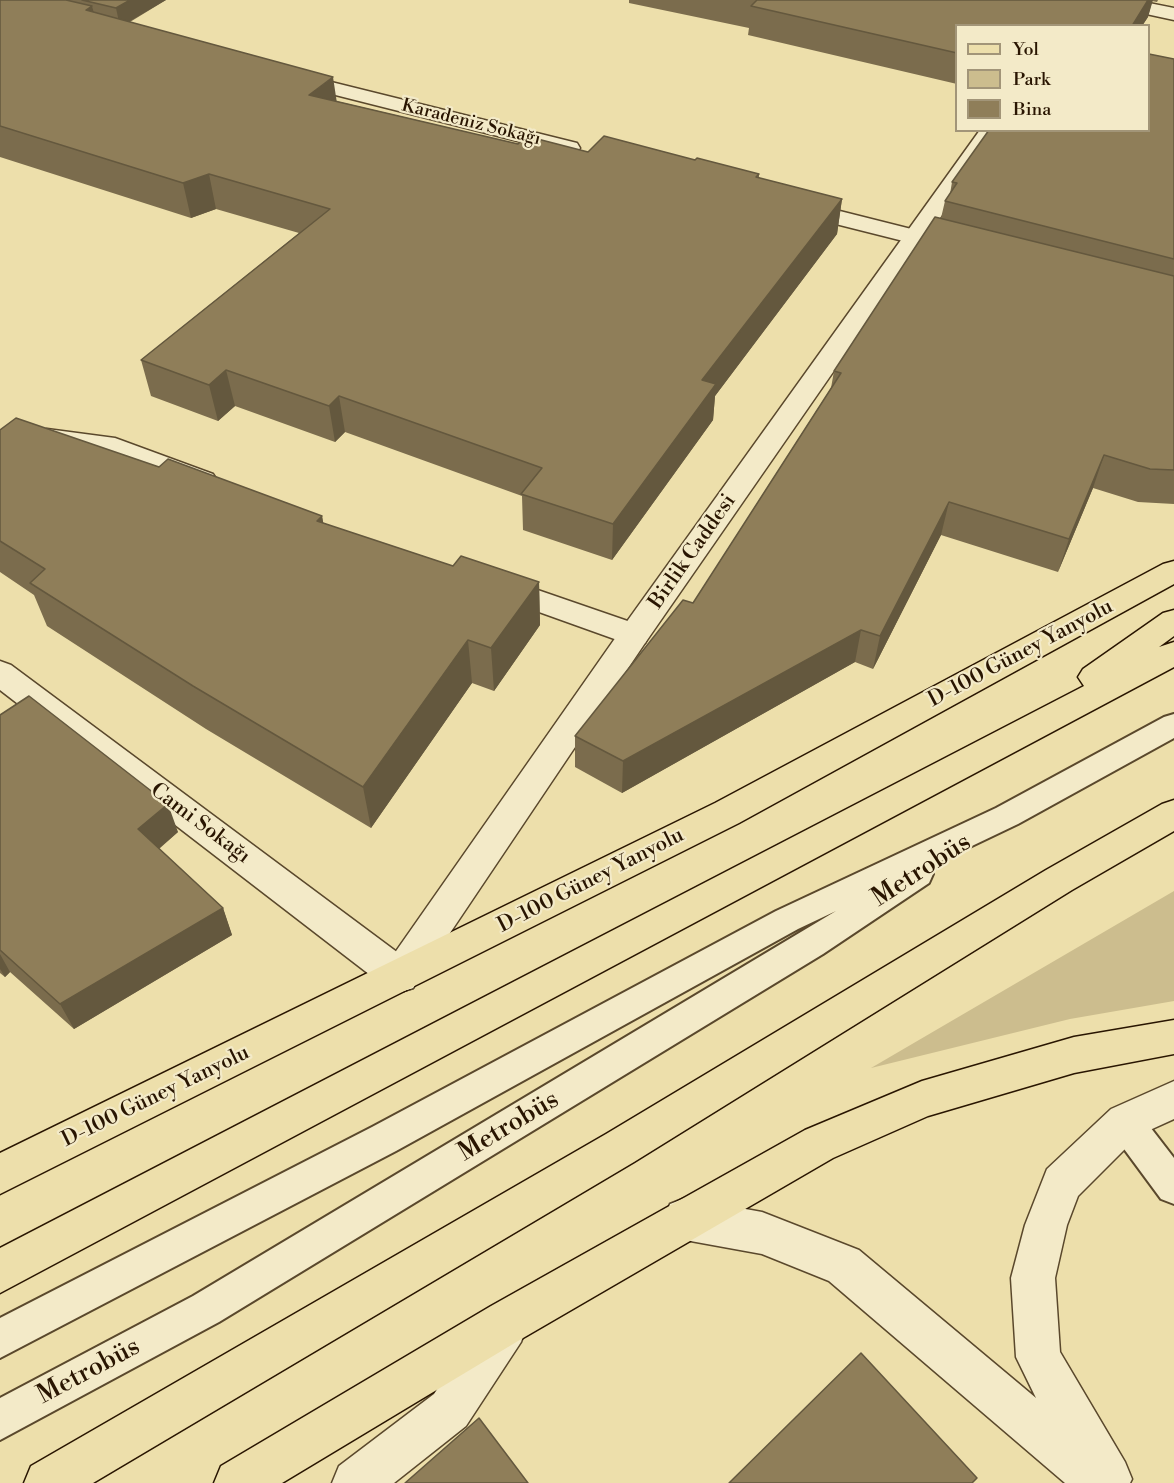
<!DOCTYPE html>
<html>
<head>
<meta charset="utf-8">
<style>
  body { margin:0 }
  #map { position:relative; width:1174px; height:1483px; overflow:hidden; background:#eddfab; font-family:"Libre Bodoni",serif }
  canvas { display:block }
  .legend { position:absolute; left:955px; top:24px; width:195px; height:108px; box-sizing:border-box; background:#f3eac8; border:2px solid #a29578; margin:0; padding:8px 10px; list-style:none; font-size:18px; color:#291501 }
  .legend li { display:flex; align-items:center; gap:12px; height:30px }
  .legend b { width:30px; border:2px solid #a29578 }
</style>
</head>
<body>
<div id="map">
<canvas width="1174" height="1483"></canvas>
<ul class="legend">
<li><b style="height:8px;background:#eddfab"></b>Yol</li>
<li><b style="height:16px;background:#ccbd8e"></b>Park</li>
<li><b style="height:16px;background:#8f7e59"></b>Bina</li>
</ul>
</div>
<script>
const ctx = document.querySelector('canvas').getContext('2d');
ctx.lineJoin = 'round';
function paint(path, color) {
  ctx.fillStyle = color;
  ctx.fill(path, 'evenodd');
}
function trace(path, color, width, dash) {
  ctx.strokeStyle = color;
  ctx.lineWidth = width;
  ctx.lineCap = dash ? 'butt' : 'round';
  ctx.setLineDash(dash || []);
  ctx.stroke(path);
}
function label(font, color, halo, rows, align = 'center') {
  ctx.font = font + ' "Libre Bodoni",serif';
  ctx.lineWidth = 4.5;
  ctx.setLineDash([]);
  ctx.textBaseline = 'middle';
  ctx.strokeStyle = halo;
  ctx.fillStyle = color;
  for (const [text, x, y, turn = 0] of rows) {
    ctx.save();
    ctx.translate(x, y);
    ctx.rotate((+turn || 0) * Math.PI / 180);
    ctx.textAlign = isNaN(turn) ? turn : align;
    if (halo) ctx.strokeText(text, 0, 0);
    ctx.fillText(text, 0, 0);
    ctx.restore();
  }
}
const green = new Path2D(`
  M 1174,891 L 1174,1001 L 1070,1019 L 871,1068 Z`);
const service = new Path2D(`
  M 1174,714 L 1174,738 L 1018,824 L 930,866 L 933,874 L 929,883 L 823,954 L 219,1322 L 0,1440 L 0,1398 L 193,1296 L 836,911 L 798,929 L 396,1151 L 0,1358 L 0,1318 L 372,1127 L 776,911 L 996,808 L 1164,717 Z
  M 1125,1106 L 1137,1110 L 1174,1158 L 1174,1204 L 1161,1199 L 1113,1134 L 1108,1122 L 1113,1110 Z`);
const minor = new Path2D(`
  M 1098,0 L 1134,0 L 1174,8 L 1174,20 L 1100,4 Z
  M 291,72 L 577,143 L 580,148 L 577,153 L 569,154 L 284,82 L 281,78 L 284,74 Z
  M 796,200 L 955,240 L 959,245 L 955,250 L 947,252 L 788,212 L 785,207 L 788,202 Z
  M 47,429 L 115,438 L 213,474 L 217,480 L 213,486 L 203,489 L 101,452 L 52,447 L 10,472 L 0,475 L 0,454 L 37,432 Z
  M 497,576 L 645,627 L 649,635 L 645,643 L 634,646 L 486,593 L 482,586 L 486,579 Z
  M 0,661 L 11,665 L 413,964 L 419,976 L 413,988 L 400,992 L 387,988 L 0,690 Z
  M 505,1304 L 521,1310 L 527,1326 L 521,1342 L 466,1426 L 394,1483 L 332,1483 L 339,1466 L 434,1394 L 489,1310 Z`);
const tertiary = new Path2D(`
  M 980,130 L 1001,130 L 645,643 L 413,988 L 400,992 L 387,988 L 381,976 L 387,964 L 623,627 Z
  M 1174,1081 L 1174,1119 L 1139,1135 L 1078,1196 L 1067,1225 L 1055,1278 L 1060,1352 L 1125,1462 L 1132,1479 L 1130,1483 L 1065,1483 L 829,1281 L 762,1254 L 685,1240 L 670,1234 L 664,1219 L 670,1204 L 685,1198 L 762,1212 L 859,1250 L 1036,1398 L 1016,1357 L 1011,1278 L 1025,1225 L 1047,1169 L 1111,1109 Z`);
const primary = new Path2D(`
  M 1174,561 L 1174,584 L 739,823 L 0,1194 L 0,1153 L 715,803 L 1163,564 Z
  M 1174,1020 L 1174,1054 L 1074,1073 L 928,1116 L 833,1158 L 523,1338 L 282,1483 L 214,1483 L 221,1466 L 491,1306 L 805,1130 L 922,1081 L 1074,1037 Z`);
const trunk = new Path2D(`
  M 1174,610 L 1174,636 L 1159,647 L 1174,642 L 1174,667 L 0,1293 L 0,1248 L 1084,686 L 1078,677 L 1083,669 L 1163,613 Z
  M 1174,800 L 1174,831 L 1072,890 L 634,1162 L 93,1483 L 24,1483 L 31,1466 L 606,1134 L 1046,870 L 1162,804 Z`);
const wall = new Path2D(`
  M 0,0 L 166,0 L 130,22 L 336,101 L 518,144 L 588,152 L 695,160 L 759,174 L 759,178 L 842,199 L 837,234 L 715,396 L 713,420 L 612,560 L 523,530 L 522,496 L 345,432 L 335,442 L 235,406 L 218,421 L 151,396 L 141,360 L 299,233 L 216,209 L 191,218 L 0,157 Z
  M 629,0 L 1158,0 L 1157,2 L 1152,1 L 1148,17 L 1142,26 L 957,26 L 957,84 L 748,35 L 749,28 L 629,3 Z
  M 1174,59 L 1174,504 L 1138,502 L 1093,488 L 1058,572 L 941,535 L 873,669 L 855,662 L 622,793 L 575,767 L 575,736 L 693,603 L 831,388 L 834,371 L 941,218 L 945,201 L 950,194 L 952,182 Z
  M 0,430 L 159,467 L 322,516 L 323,523 L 453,566 L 539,582 L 540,625 L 494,691 L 472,683 L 371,828 L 206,729 L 47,626 L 34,595 L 0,572 Z
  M 0,715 L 178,832 L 159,849 L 223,908 L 232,935 L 74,1029 L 10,972 L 5,977 L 0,973 Z`);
const shadedWall = new Path2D(`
  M 130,0 L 166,0 L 120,27 L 116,8 Z
  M 1148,0 L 1153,0 L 1148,17 L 1142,26 L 1132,26 Z
  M 92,6 L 101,39 L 86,10 Z
  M 333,77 L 338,110 L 309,95 Z
  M 209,174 L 216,209 L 191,218 L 183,183 Z
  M 842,199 L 837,234 L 715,396 L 713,420 L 612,560 L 613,524 L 702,380 Z
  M 226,370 L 235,406 L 218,421 L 209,385 Z
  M 339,396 L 345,432 L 335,442 L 329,406 Z
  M 1104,455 L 1093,488 L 1058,572 L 1069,539 Z
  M 949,502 L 941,535 L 873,669 L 880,636 Z
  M 322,516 L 330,559 L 317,521 Z
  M 539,582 L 540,625 L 494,691 L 491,648 Z
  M 861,630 L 855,662 L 622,793 L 623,761 Z
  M 468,640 L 472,683 L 371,828 L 363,787 Z
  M 168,804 L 178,832 L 149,857 L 138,829 Z
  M 223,908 L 232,935 L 74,1029 L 60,1004 Z
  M 0,954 L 10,972 L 5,977 L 0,969 Z`);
const building = new Path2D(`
  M 0,0 L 66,0 L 92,6 L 86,10 L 333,77 L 309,95 L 518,144 L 526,136 L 588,152 L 604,136 L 695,160 L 697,158 L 759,174 L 756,177 L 842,199 L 702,380 L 716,384 L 613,524 L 521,494 L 542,468 L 339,396 L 329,406 L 226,370 L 209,385 L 141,360 L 330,209 L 209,174 L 183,183 L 0,126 Z
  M 82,0 L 130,0 L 116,8 Z
  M 757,0 L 1148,0 L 1132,26 L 957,26 L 957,53 L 751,6 Z
  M 1149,54 L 1174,59 L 1174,259 L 945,201 L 957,183 L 952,182 L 989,130 L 1149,130 Z
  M 935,217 L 1174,276 L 1174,470 L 1150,469 L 1104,455 L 1069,539 L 949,502 L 880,636 L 861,630 L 623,761 L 575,736 L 683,600 L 693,603 L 841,373 L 834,371 Z
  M 16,418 L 159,467 L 168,459 L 322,516 L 317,521 L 453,566 L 461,556 L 539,582 L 491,648 L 468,640 L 363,787 L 193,686 L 30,583 L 45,569 L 0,541 L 0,430 Z
  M 29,696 L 168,804 L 138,829 L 223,908 L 60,1004 L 0,950 L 0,715 Z
  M 861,1353 L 977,1478 L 972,1483 L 729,1483 Z
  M 479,1418 L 528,1483 L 405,1483 Z`);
const farStreetnames = [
  ["Karadeniz Sokağı",471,123,14]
];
const streetNames = [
  ["Birlik Caddesi",693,552,-55],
  ["D-100 Güney Yanyolu",1021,654,-28],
  ["Cami Sokağı",200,824,37],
  ["D-100 Güney Yanyolu",591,881,-27],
  ["D-100 Güney Yanyolu",156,1097,-26]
];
const nearStreetnames = [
  ["Metrobüs",922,871,-33],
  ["Metrobüs",509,1127,-31],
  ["Metrobüs",89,1372,-28]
];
paint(green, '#ccbd8e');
trace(service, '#5a482c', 4);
trace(minor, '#5a482c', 3);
trace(tertiary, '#5a482c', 3);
trace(primary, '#291501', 3);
trace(trunk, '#291501', 3);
paint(service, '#f3eac8');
paint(minor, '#f3eac8');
paint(tertiary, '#f3eac8');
paint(primary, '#eddfab');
paint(trunk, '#eddfab');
paint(wall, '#7b6c4d');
paint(shadedWall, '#64583e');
paint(building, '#8f7e59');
trace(building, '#64583e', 1.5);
label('18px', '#291501', '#f3eac8', farStreetnames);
label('21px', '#291501', '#f3eac8', streetNames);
label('26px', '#291501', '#f3eac8', nearStreetnames);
</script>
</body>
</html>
